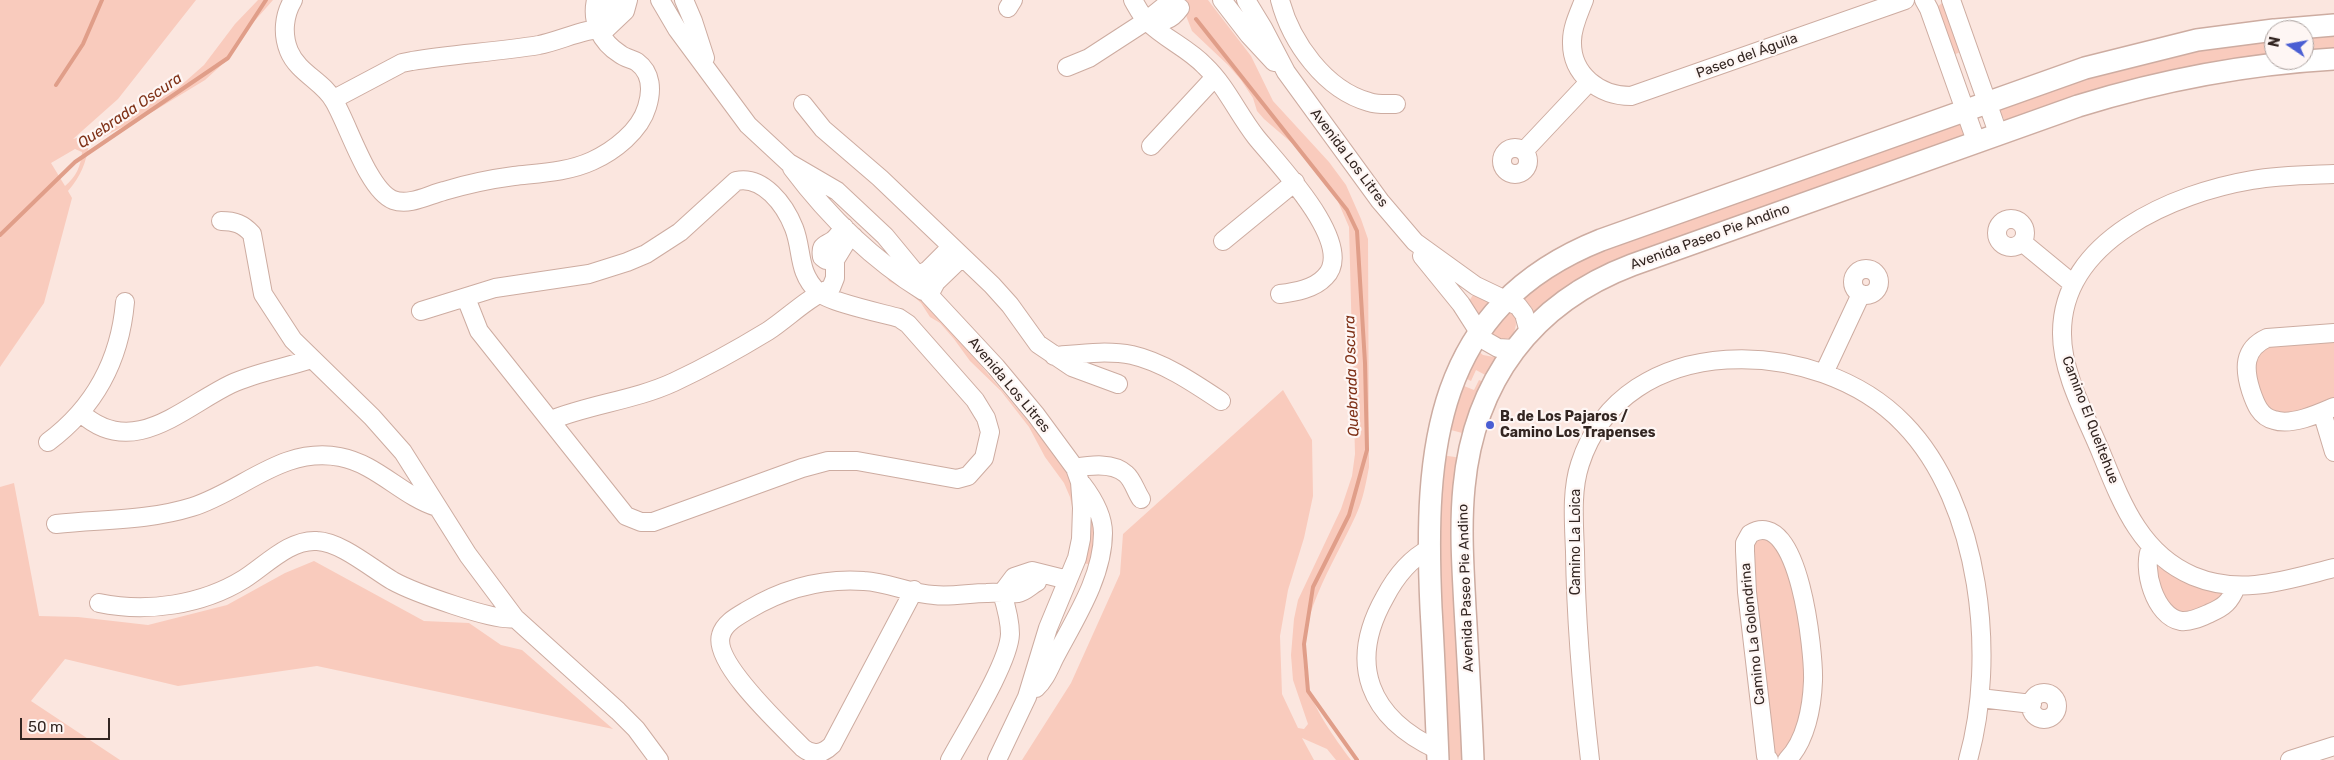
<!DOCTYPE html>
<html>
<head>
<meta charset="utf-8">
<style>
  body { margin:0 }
  #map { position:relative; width:2334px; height:760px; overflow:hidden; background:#fbe6df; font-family:Rubik,sans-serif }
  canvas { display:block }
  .north { position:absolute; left:2264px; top:20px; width:50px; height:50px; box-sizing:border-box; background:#fef6f4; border:1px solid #ada3a0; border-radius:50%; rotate:282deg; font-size:14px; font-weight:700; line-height:20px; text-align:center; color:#332622 }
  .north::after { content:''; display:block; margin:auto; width:18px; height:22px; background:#4a5ed3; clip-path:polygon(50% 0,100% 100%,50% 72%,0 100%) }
  .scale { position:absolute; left:20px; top:718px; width:90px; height:22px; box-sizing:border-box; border:2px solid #332622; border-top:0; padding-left:6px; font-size:15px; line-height:18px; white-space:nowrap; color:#332622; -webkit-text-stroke:4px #fef6f4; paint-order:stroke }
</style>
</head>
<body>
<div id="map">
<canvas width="2334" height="760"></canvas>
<div class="north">N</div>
<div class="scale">50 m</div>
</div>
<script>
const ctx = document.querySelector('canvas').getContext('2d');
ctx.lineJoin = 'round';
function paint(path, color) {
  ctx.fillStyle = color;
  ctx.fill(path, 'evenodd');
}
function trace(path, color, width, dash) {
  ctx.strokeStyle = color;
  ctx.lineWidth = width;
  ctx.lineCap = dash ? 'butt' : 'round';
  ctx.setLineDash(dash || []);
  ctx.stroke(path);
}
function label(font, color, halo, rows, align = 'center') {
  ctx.font = font + ' Rubik,sans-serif';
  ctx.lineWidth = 4.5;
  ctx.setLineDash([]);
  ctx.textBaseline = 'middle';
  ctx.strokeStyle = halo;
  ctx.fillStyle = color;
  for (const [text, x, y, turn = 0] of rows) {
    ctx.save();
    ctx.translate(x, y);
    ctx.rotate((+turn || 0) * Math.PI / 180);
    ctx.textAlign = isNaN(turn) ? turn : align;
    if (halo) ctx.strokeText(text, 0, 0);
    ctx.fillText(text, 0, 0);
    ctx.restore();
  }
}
const green = new Path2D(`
  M 0,0 L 196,0 L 118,99 L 73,139 L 88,135 L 143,108 L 178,88 L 204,65 L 235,24 L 258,0 L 273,0 L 244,33 L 226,61 L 205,80 L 154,111 L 89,144 C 86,163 81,176 68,191 L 72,198 L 44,303 L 0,367 ZM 75,149 L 82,152 C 81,166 76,177 65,186 L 51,163 Z
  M 1180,0 L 1208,0 L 1251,56 L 1273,101 L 1329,162 L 1346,185 L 1361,219 L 1368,239 L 1369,467 C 1366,483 1363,500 1356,515 C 1333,566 1293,621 1306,680 C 1313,709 1334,737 1351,760 L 1336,760 L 1327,749 L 1302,738 L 1314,760 L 1022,760 L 1071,683 L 1120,574 L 1123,534 L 1283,390 L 1312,440 L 1313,496 L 1304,538 L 1288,590 L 1280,636 L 1282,694 L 1298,728 L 1304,729 L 1308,724 L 1293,680 L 1291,655 L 1294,619 L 1298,600 L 1341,509 L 1352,476 L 1355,454 L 1349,227 L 1336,197 L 1300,150 L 1264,119 L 1257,111 L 1253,98 L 1241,80 L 1228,65 L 1192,31 Z
  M 1942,3 L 1946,3 L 1963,51 L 1953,55 L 1937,7 Z
  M 2334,31 L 2334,52 L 2304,54 L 2304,34 Z
  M 2274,37 L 2274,57 L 2006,122 L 2000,113 L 2002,106 L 2131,63 Z
  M 1948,123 L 1962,123 L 1965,128 L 1965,137 L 1534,317 L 1532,308 L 1522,296 L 1574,260 Z
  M 880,267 L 907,284 L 938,315 L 1032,426 L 1070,476 L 1075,491 L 1073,543 L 1073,511 L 1070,497 L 1064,483 L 1045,457 L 1029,427 L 1001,391 L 970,361 L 954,339 L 940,323 L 930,317 L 921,303 L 910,293 L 889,281 Z
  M 1473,295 L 1491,301 L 1477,318 L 1469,301 Z
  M 1511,312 C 1519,320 1516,330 1511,338 L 1504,339 L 1492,337 L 1491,333 L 1506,315 Z
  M 2334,340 L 2334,400 L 2293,413 L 2278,415 L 2264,408 L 2251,367 L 2266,345 Z
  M 1477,350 L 1483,355 L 1499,358 L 1489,377 L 1476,370 L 1471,381 L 1463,377 Z
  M 1479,380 L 1486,383 L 1466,434 L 1447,429 L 1459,384 L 1474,390 Z
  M 1441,455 L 1462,458 L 1466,760 L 1445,760 L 1435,545 Z
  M 14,483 L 39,616 L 78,617 L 148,625 L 227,605 L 285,573 L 314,561 L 424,621 L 469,623 L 501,645 L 522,650 L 613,729 L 317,666 L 178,686 L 65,659 L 31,701 L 120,760 L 0,760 L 0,487 Z
  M 1091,521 L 1096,525 L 1093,565 L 1083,563 L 1089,524 Z
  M 1765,537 C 1771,543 1780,549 1784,556 C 1790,564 1791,579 1793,589 C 1805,635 1821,723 1779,757 L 1774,756 L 1752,581 L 1752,547 L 1754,540 Z
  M 2153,563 L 2182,581 L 2205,589 L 2225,593 L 2227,598 L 2187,616 L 2165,605 Z`);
const stream = new Path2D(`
  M 1196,19 L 1347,210 L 1357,231 L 1365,363 L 1367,450 L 1349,515 L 1313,587 L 1304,644 L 1308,691 L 1357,760
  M 56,85 L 83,44 L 102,0
  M 0,235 L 75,162 L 228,58 L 266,0`);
const minor = new Path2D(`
  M 293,0 C 284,15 282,34 289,51 C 298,73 324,82 334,101 C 348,124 368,190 393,200 C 410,206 428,195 444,191 C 467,184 491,179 514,176 C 540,173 568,172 592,161 C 614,151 640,131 647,107 C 652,91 652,73 637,62 C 632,59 625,58 620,54 C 601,42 591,22 596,0
  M 660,0 L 677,29 L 748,125 L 789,163 L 837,191 L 885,236 L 918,276 L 929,295 L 996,367 L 1036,415 L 1075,468 L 1080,482 L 1082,508 L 1081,539 L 1077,558 L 1048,628 L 1027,697 L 997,760
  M 684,0 L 693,21 L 705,58
  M 1133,0 C 1137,7 1142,17 1148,22 C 1165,39 1188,48 1205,66 C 1226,86 1238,114 1256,137 C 1275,161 1358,245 1325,277 C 1314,289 1295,292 1280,294
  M 1222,0 L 1249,35 L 1274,62
  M 1246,0 L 1263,28 L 1286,72 L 1380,201 L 1415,242 L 1476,286 L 1518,306 L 1524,314 L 1529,332
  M 1280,0 C 1291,42 1325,90 1369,102 C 1378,105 1387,104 1396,104
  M 1584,0 C 1579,13 1572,27 1572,41 C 1571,75 1600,96 1631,96 L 1905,0
  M 1924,0 L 1929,9 L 1976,141
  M 1951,0 L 1998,133
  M 1008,8 L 1013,0
  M 1146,21 C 1162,23 1171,21 1180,8
  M 596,27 L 616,0
  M 1067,67 L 1089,58 L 1146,21 L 1172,0
  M 334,99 L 402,63 L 412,61 C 454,54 497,52 539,45 C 560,41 588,27 606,29 L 625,11 L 628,0
  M 803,104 L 823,129 L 880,178 L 992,285 L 1010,305 L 1038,344 L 1072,367 L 1118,384
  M 1151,146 L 1215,77
  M1502 161a13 13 0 1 1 26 0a13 13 0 1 1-26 0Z
  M 1524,151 L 1589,82
  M 792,168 C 828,216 872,259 923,291
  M 2334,174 C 2307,175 2279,175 2252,180 C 2175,193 2061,240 2062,334 C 2062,374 2087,418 2102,455 C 2122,504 2141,554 2193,576 C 2241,596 2286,580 2334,568
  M1997 233a14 14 0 1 1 28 0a14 14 0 1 1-28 0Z
  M 221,221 C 235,221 243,224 252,234 L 263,294 L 293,340 L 372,417 L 403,452 L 468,555 L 515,618 L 618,711 L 636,729 L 659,760
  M 844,227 C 840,232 837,238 832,241 C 824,246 820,245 822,257 L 826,260 L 835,260 L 846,242 L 854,237
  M 1223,241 L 1295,182
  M 2022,242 L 2073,284
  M 1422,256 L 1461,304 L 1484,340 L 1498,348 L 1515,349
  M1853 282a13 13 0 1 1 26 0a13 13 0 1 1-26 0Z
  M 918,276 L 928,270 L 951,247
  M 929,295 L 936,282 L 962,257
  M 421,311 L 495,288 L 589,274 L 627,262 L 646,254 L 680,232 L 736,181 C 763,175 785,205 794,228 C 803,251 797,272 818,292 C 829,302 881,313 899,318 L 908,324 L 975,400 L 986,418 L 990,432 L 984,458 L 968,476 L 957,479 L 857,461 L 828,461 L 802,468 L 653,522 L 641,522 L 626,516 L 479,331 L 466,298
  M 2334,333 L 2267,338 C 2243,349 2244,369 2251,391 C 2255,403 2260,417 2274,420 C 2291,426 2318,414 2334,407
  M 1054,356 C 1079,354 1107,350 1132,355 C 1163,362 1194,383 1221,401
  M 1824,373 L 1861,294
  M 2322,412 L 2334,452
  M 81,413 C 133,460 183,407 231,384 C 257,372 285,368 311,359
  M 551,420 C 591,404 635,400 674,382 C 704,368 740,348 768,331 C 789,317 807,298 831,288 L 835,278 L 835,260
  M 48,442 C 95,407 120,360 125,302
  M 1075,468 C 1091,465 1113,462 1126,474 C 1133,480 1136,492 1141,499
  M 56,524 C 102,519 147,521 192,507 C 243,491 282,446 340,457 C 377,464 402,496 437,507
  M 2151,547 C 2141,568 2155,617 2181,621 C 2191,622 2201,617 2210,613 C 2224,607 2230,602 2236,587
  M 1429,549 C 1410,559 1395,578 1385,597 C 1347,664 1369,718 1438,750
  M 914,590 L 832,745 C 823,754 813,756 803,748 C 784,728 712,663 721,635 C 724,623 738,616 748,610 C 783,589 823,578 864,581 C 888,582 911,594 934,595 C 951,597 970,593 987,593 C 997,592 1008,594 1018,593 C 1025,592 1031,585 1037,582 L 1039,574
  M 1002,593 L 1014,577 L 1032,571 L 1068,580
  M 99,603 C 147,613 202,605 244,579 C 266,565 290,539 317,541 C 341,542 371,568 393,581 C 411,591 497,623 515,618
  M 1036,688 C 1046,679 1050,666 1056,655 C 1075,619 1103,576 1103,533 C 1103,516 1092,497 1082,484
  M2031 706a13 13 0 1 1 26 0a13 13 0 1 1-26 0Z
  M 1980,698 L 2032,704
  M 950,760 C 965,732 1009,663 1010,634 C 1010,620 1006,606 1002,593
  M 1590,760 C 1582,691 1576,622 1575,552 C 1574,523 1571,491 1580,464 C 1624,328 1819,335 1904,424 C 1981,503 1997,658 1968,760
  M 1769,760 L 1766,756 L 1747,592 L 1745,551 L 1745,543 L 1750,534 C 1800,504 1814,655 1813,681 C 1812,707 1806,741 1787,760
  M 2290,760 L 2334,746`);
const major = new Path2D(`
  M 2275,30 L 2334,25
  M 1438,760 C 1436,709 1434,659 1431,608 C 1424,451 1433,307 1601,240 L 2085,68 L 2197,40 L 2274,30
  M 1473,760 C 1471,709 1468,659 1465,608 C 1463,568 1460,528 1464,487 C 1474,381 1532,303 1632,265 L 2078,106 C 2162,80 2246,64 2334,59`);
const markers = [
  [1490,425,5,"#4a5ed3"]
];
const streetNames = [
  ["Paseo del Águila",1747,56,-20],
  ["Avenida Los Litres",1349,158,53],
  ["Avenida Paseo Pie Andino",1710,237,-20],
  ["Avenida Los Litres",1009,385,50],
  ["Camino El Queltehue",2090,420,69],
  ["Camino La Loica",1576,542,-90],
  ["Avenida Paseo Pie Andino",1466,588,-92],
  ["Camino La Golondrina",1753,634,-96]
];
const poiNames = [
  ["B. de Los Pajaros /",1500,417],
  ["Camino Los Trapenses",1500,433]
];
const waterNames = [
  ["Quebrada Oscura",130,111,-34],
  ["Quebrada Oscura",1352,376,-92]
];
paint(green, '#f9cbbd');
trace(stream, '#e09e89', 4);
trace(minor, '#cdaca1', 20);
trace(major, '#cdaca1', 24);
trace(minor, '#fff', 18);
trace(major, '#fff', 21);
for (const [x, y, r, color] of markers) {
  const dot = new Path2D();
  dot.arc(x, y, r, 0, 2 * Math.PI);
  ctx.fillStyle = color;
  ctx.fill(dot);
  trace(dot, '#fef6f4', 2);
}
label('14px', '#332622', '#fef6f4', streetNames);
label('bold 14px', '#332622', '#fef6f4', poiNames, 'left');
label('italic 15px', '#7f3117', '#fef6f4', waterNames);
</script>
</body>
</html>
